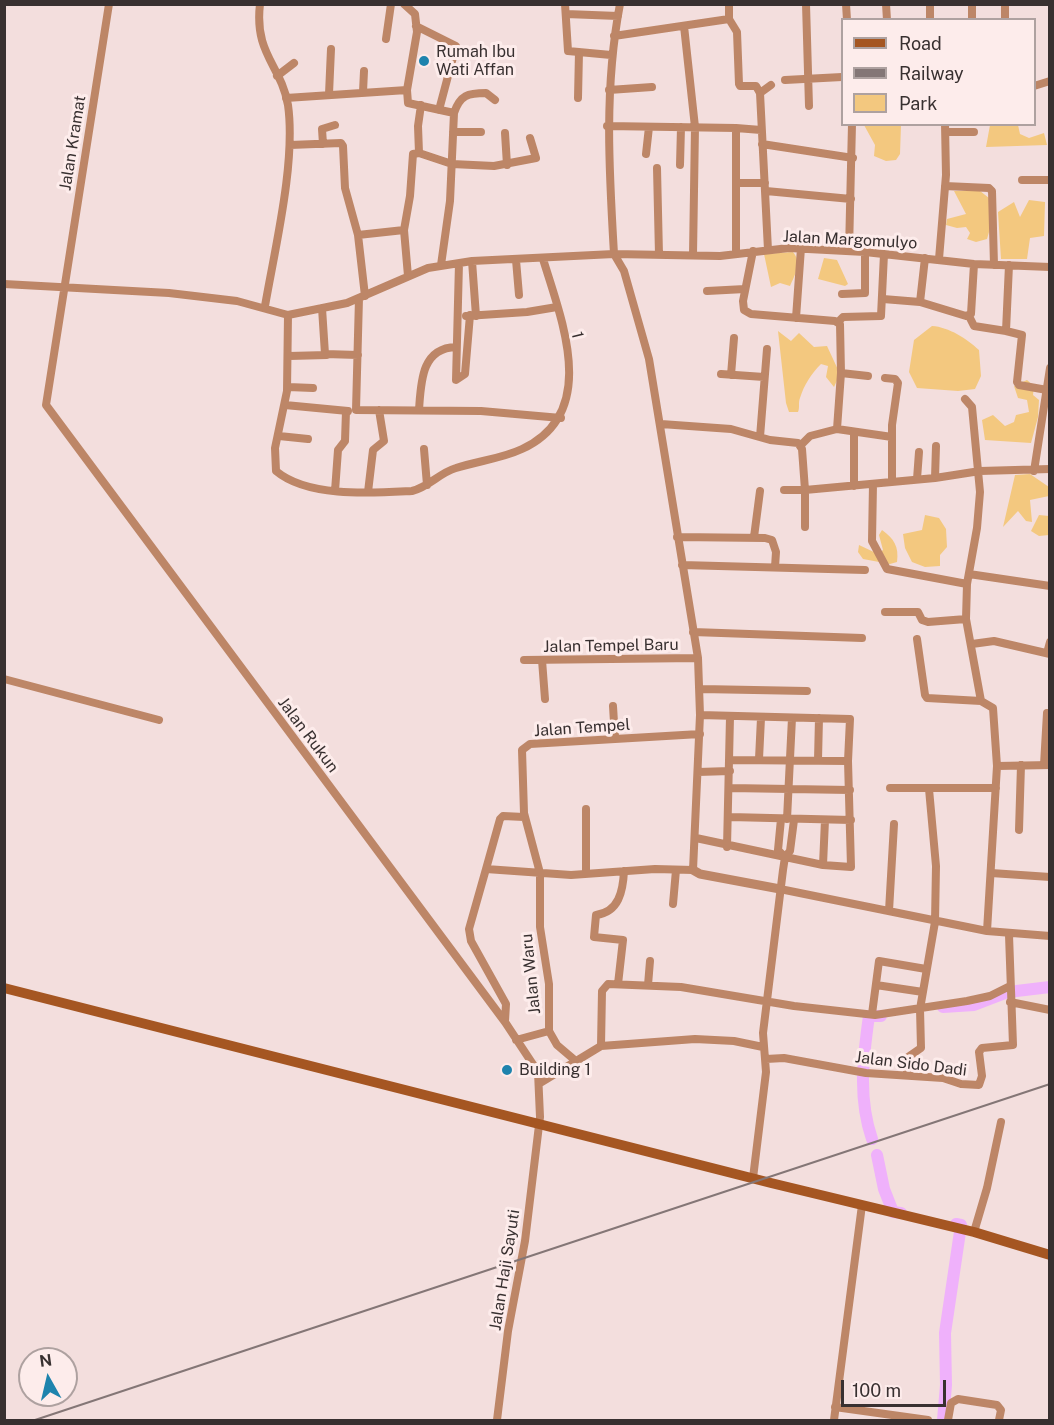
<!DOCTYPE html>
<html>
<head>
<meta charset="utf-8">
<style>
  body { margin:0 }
  #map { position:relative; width:1054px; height:1425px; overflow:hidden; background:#f3dedd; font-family:"Public Sans",sans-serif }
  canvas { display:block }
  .frame { position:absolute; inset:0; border:6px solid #383030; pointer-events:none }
  .legend { position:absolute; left:841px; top:18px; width:195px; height:108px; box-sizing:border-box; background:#fdeceb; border:2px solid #aea1a0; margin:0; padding:8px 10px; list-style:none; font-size:18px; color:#383030 }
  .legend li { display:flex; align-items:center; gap:12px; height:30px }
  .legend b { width:30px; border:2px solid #aea1a0 }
  .north { position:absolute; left:18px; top:1347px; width:60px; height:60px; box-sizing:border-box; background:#fdeceb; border:2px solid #aea1a0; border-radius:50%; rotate:352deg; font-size:16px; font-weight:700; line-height:24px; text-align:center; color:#383030 }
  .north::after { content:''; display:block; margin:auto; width:21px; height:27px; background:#1e83ad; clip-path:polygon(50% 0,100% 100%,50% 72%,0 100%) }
  .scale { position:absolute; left:841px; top:1380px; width:105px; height:27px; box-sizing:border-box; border:3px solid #383030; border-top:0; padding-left:8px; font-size:18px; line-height:21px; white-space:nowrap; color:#383030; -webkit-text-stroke:4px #fdeceb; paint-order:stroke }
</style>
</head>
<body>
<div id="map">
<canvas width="1054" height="1425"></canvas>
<div class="frame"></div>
<ul class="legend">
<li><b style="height:8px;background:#a55622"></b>Road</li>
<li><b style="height:8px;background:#847676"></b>Railway</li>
<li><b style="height:16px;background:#f3c87f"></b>Park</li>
</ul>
<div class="north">N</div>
<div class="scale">100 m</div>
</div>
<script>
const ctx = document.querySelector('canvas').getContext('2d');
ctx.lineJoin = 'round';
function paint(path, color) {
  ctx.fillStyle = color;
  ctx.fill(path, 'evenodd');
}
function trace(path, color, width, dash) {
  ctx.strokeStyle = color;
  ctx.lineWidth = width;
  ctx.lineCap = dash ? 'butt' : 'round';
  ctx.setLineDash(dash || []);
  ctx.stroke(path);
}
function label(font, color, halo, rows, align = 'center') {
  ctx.font = font + ' "Public Sans",sans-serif';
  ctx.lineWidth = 6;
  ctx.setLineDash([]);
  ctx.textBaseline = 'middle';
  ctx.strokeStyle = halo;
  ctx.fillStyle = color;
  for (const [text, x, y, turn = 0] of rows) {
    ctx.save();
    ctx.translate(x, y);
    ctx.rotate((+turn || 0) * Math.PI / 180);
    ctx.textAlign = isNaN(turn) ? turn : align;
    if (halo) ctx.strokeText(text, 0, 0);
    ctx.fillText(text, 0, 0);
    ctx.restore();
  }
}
const green = new Path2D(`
  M 864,125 L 901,125 L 900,154 L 896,160 L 886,161 L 874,156 L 875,145 Z
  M 990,125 L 1018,125 L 1020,134 L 1029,138 L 1044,133 L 1047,145 L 986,147 Z
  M 954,191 L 980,191 L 989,198 L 993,218 L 987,239 L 976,242 L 967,239 L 970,233 L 966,227 L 957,228 L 946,225 L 947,219 L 966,214 Z
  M 1029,200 L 1045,202 L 1044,236 L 1030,238 L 1027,259 L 1001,259 L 998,212 L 1014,202 L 1020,217 Z
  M 793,252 C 802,262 795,275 790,286 L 780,283 L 771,287 L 764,254 Z
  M 824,258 L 837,260 L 848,284 L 845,286 L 818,279 Z
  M 932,326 C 949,327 967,339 979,350 L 981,376 L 975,389 L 958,391 L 917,388 L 909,372 L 914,340 Z
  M 778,331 L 791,341 L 799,333 L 814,347 L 827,346 L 840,374 L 834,387 L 826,377 L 828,366 L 821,364 C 811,374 804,385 800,398 C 798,403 800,407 798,412 L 789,412 L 786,403 Z
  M 1027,380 L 1034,386 L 1033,395 L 1039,400 L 1038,417 L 1031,443 L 985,440 L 982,420 L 993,415 L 1005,426 L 1014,422 L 1016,415 L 1029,412 L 1027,400 L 1018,398 L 1014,386 Z
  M 1030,474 L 1049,487 L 1049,496 L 1030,500 L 1032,522 L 1026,521 L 1018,511 L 1003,527 L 1015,475 Z
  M 925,515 L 939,518 L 946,529 L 947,547 L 940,555 L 940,566 L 925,567 L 912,562 L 905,548 L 903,534 L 922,530 Z
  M 1039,515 L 1049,516 L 1049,535 L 1039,536 L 1031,531 Z
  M 882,530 C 894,539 899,546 897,562 L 890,564 L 863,559 L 858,552 L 859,545 L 878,554 L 883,550 L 879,535 Z`);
const river = new Path2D(`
  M 943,1007 L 974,1005 L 1008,992 L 1050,987
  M 872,1139 C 858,1098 863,1058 869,1016 L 881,1016
  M 877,1155 L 884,1189 L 893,1212 L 901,1213
  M 943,1420 L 946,1385 L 945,1333 L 961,1225 L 956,1224`);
const minor = new Path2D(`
  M 109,4 L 46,405 L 505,1022 L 538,1072 L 540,1117 L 525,1241 L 508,1331 L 497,1420
  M 260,4 C 254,54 281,65 288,105 C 296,162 275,248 265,306
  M 565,4 L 568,51 L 611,55
  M 729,4 L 729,19 L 737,32 L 739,84 L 740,86 L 756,86 L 760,93 L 768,250
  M 806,4 L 809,106
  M 846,4 L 847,20
  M 886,4 L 887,20
  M 930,4 L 930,20
  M 972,4 L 972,20
  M 1005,4 L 1005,20
  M 566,14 L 618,16
  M 416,26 L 456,46 L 439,110
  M 684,26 L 695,127 L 693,255
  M 614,36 L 729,19
  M 386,39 L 391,4
  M 277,76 L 294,63
  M 785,80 L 842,77
  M 1034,86 L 1050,81
  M 407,90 L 408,103 L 454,113 L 450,201 L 441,265
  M 609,90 L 652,87
  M 363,92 L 364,71
  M 760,93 L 771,85
  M 329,94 L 331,49
  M 286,98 L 407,90 L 417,32 L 415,14 L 404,4
  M 578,98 L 579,52
  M 454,113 C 460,95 468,93 486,93 L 495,100
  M 607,126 L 736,128 L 736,253
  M 736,128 L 761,130
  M 453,132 L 481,132
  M 946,132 L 974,132
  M 505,133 L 507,165
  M 323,144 L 322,129 L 335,125
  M 762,144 L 853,158
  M 290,145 L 341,143 L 343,146 L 345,188 L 358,235 L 365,296
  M 419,153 L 418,126 L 421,105
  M 646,154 L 649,127
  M 680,165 L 681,127
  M 657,168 L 659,255
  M 1022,180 L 1050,180
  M 736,183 L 765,183
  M 945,186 L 989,188 L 992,191 L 994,265
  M 766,191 L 851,199
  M 404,230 L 408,276
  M 358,235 L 404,230 L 410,196 L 413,154 L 419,153 L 452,164 L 494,166 L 536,158 L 530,138
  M 753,251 L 743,301 L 744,310 L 751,314 L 835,321 L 840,324 L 841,373 L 837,429 L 810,436 L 801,445
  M 849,251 L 852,124
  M 925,258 L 920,302 L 966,316 L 971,314 L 974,264
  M 939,259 L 946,175 L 945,124
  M 516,260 L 519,295
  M 472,261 L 476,316
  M 459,263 L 456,380 L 465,374 L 470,315
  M 1009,265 L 1006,331 L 1022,335 L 1017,382 L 1019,385 L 1047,390
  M 4,284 L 169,293 L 237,301 L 288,315 L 347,303 L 428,268 L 472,261 L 614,254 L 720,256 L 789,248 L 865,252 L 974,264 L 1050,267
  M 707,291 L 745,289
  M 842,294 L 865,293 L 865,252
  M 359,298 L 356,410 L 481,411 L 561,418
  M 883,299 L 920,302
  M 322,308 L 325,354 L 358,355
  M 288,315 L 287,391 L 275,448 L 276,471 C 308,498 373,493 412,491 C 429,487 439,473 456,468 C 477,461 501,459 522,449 C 600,413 562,321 543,259
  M 466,316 L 527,312 L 557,307
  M 969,316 L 974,326 L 1006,331
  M 796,318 L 801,248
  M 838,322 L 843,317 L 881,316 L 884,254
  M 289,356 L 327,355
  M 841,373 L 868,376
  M 721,374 L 764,377
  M 731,375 L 734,338
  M 885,378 L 895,379 L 898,383 L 892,425 L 892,481
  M 288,387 L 313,388
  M 965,399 L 972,407 L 980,492 L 977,528 L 967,584 L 966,619 L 981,701
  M 285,405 L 348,411
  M 419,410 C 421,383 421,348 456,347
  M 661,424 L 731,429 L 770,440 L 798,443 L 802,449 L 805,490 L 935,478 L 980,471 L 1050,469
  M 837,429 L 892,437
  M 854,432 L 854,486
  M 279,436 L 308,439
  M 760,437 L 767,349
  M 424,449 L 427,485
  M 1034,471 L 1050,368
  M 935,478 L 936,446
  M 917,479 L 919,452
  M 873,484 L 872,541 L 887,569 L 967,584
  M 784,490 L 805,490 L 805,527
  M 335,491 L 338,450 L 345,441 L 346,411
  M 368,492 L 373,450 L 384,441 L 379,410
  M 677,537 L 765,538 L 772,540 L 776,552 L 775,567
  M 754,537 L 760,491
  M 682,565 L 865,570
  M 969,574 L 1050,586
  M 885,612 L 918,612 L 922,620 L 928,622 L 966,619
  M 693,632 L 862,638
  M 917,639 L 925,695 L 927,698 L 981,701 L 993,708 L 997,766 L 987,931
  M 972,644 L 994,641 L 1050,654
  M 1047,653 L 1050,642
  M 524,660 L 698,658
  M 542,660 L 545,699
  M 4,679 L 159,720
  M 701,689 L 807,691
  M 613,706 L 615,739
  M 759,759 L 761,718
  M 731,760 L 848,761
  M 818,760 L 819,718
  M 1044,765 L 1047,713
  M 997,766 L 1050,765
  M 698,772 L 730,771
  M 730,788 L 850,790
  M 890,788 L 996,788
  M 586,809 L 586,874
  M 730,817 L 851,820
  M 781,819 L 778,850 L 785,857
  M 787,819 L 792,718
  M 1019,830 L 1021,765
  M 696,838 L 823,865 L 851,867 L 848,761 L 850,719 L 700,715
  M 727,847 L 730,717
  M 823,865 L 825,820
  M 486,869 L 500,819 L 503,816 L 524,817
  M 991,873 L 1050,877
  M 780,889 L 987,931 L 1050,936
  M 673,904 L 676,870
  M 889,911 L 894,824
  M 618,984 L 623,940 L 594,937 L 596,915 C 619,912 623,891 624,871
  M 648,985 L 650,961
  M 876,985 L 923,992
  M 1010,1002 L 1050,1010
  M 872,1014 L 879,961 L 926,969
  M 505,1021 L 506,1004 L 471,941 L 469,929 L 486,869 L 571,875 L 655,869 L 693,870 L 700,715 L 698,658 L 649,359 L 624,271 L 614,254 C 609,170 604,88 620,4
  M 516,1040 L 549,1031
  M 601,1046 L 602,991 L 608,984 L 681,987 L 794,1006 L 875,1015 L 967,1001 L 990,996 L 1010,986
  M 766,1059 L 784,1058 L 866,1073 L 943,1078 L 961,1084 L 979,1085 L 982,1076 L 979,1052 L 982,1048 L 1013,1045 L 1009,935
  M 577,1062 L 557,1045 L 549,1031 L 549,984 L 540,927 L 540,873 L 524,813 L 522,750 L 530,744 L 700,734
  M 907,1075 L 908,1057 L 921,1048 L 920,1009 L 935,922 L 936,866 L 929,789
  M 540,1083 L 601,1046 L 695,1039 L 734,1041 L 763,1047
  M 753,1178 L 766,1072 L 763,1033 L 783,870 L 785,857 L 790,851 L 794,820
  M 974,1232 L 987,1188 L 1001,1122
  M 835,1407 L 928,1420
  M 834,1420 L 862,1205
  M 948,1420 L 951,1403 L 958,1399 L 997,1405 L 1001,1410 L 999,1420`);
const tertiary = new Path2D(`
  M 693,870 L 700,874 L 780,889`);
const secondary = new Path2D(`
  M 4,988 L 771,1183 L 974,1232 L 1050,1255`);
const rail = new Path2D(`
  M 35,1420 L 1050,1084`);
const markers = [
  [424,61,6,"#1e83ad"],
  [507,1070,6,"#1e83ad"]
];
const poiNames = [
  ["Rumah Ibu",436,52],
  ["Wati Affan",436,70],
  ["Building 1",519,1070]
];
const streetNames = [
  ["Jalan Kramat",73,143,-81],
  ["Jalan Margomulyo",850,240,3],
  ["1",577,335,77],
  ["Jalan Tempel Baru",611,646,-1],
  ["Jalan Tempel",582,728,-4],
  ["Jalan Rukun",308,735,53],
  ["Jalan Waru",531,974,-96],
  ["Jalan Sido Dadi",911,1064,7],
  ["Jalan Haji Sayuti",505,1270,-81]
];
paint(green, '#f3c87f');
trace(river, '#efb1fb', 12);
trace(minor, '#bd8667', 8);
trace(tertiary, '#bd8667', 9);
trace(secondary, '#a55622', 10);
trace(rail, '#847676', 2);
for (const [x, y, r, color] of markers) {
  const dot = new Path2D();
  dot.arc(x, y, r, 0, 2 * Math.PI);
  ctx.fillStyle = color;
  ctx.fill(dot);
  trace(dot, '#fdeceb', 2);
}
label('16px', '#383030', '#fdeceb', poiNames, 'left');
label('16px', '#383030', '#fdeceb', streetNames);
</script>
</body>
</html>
